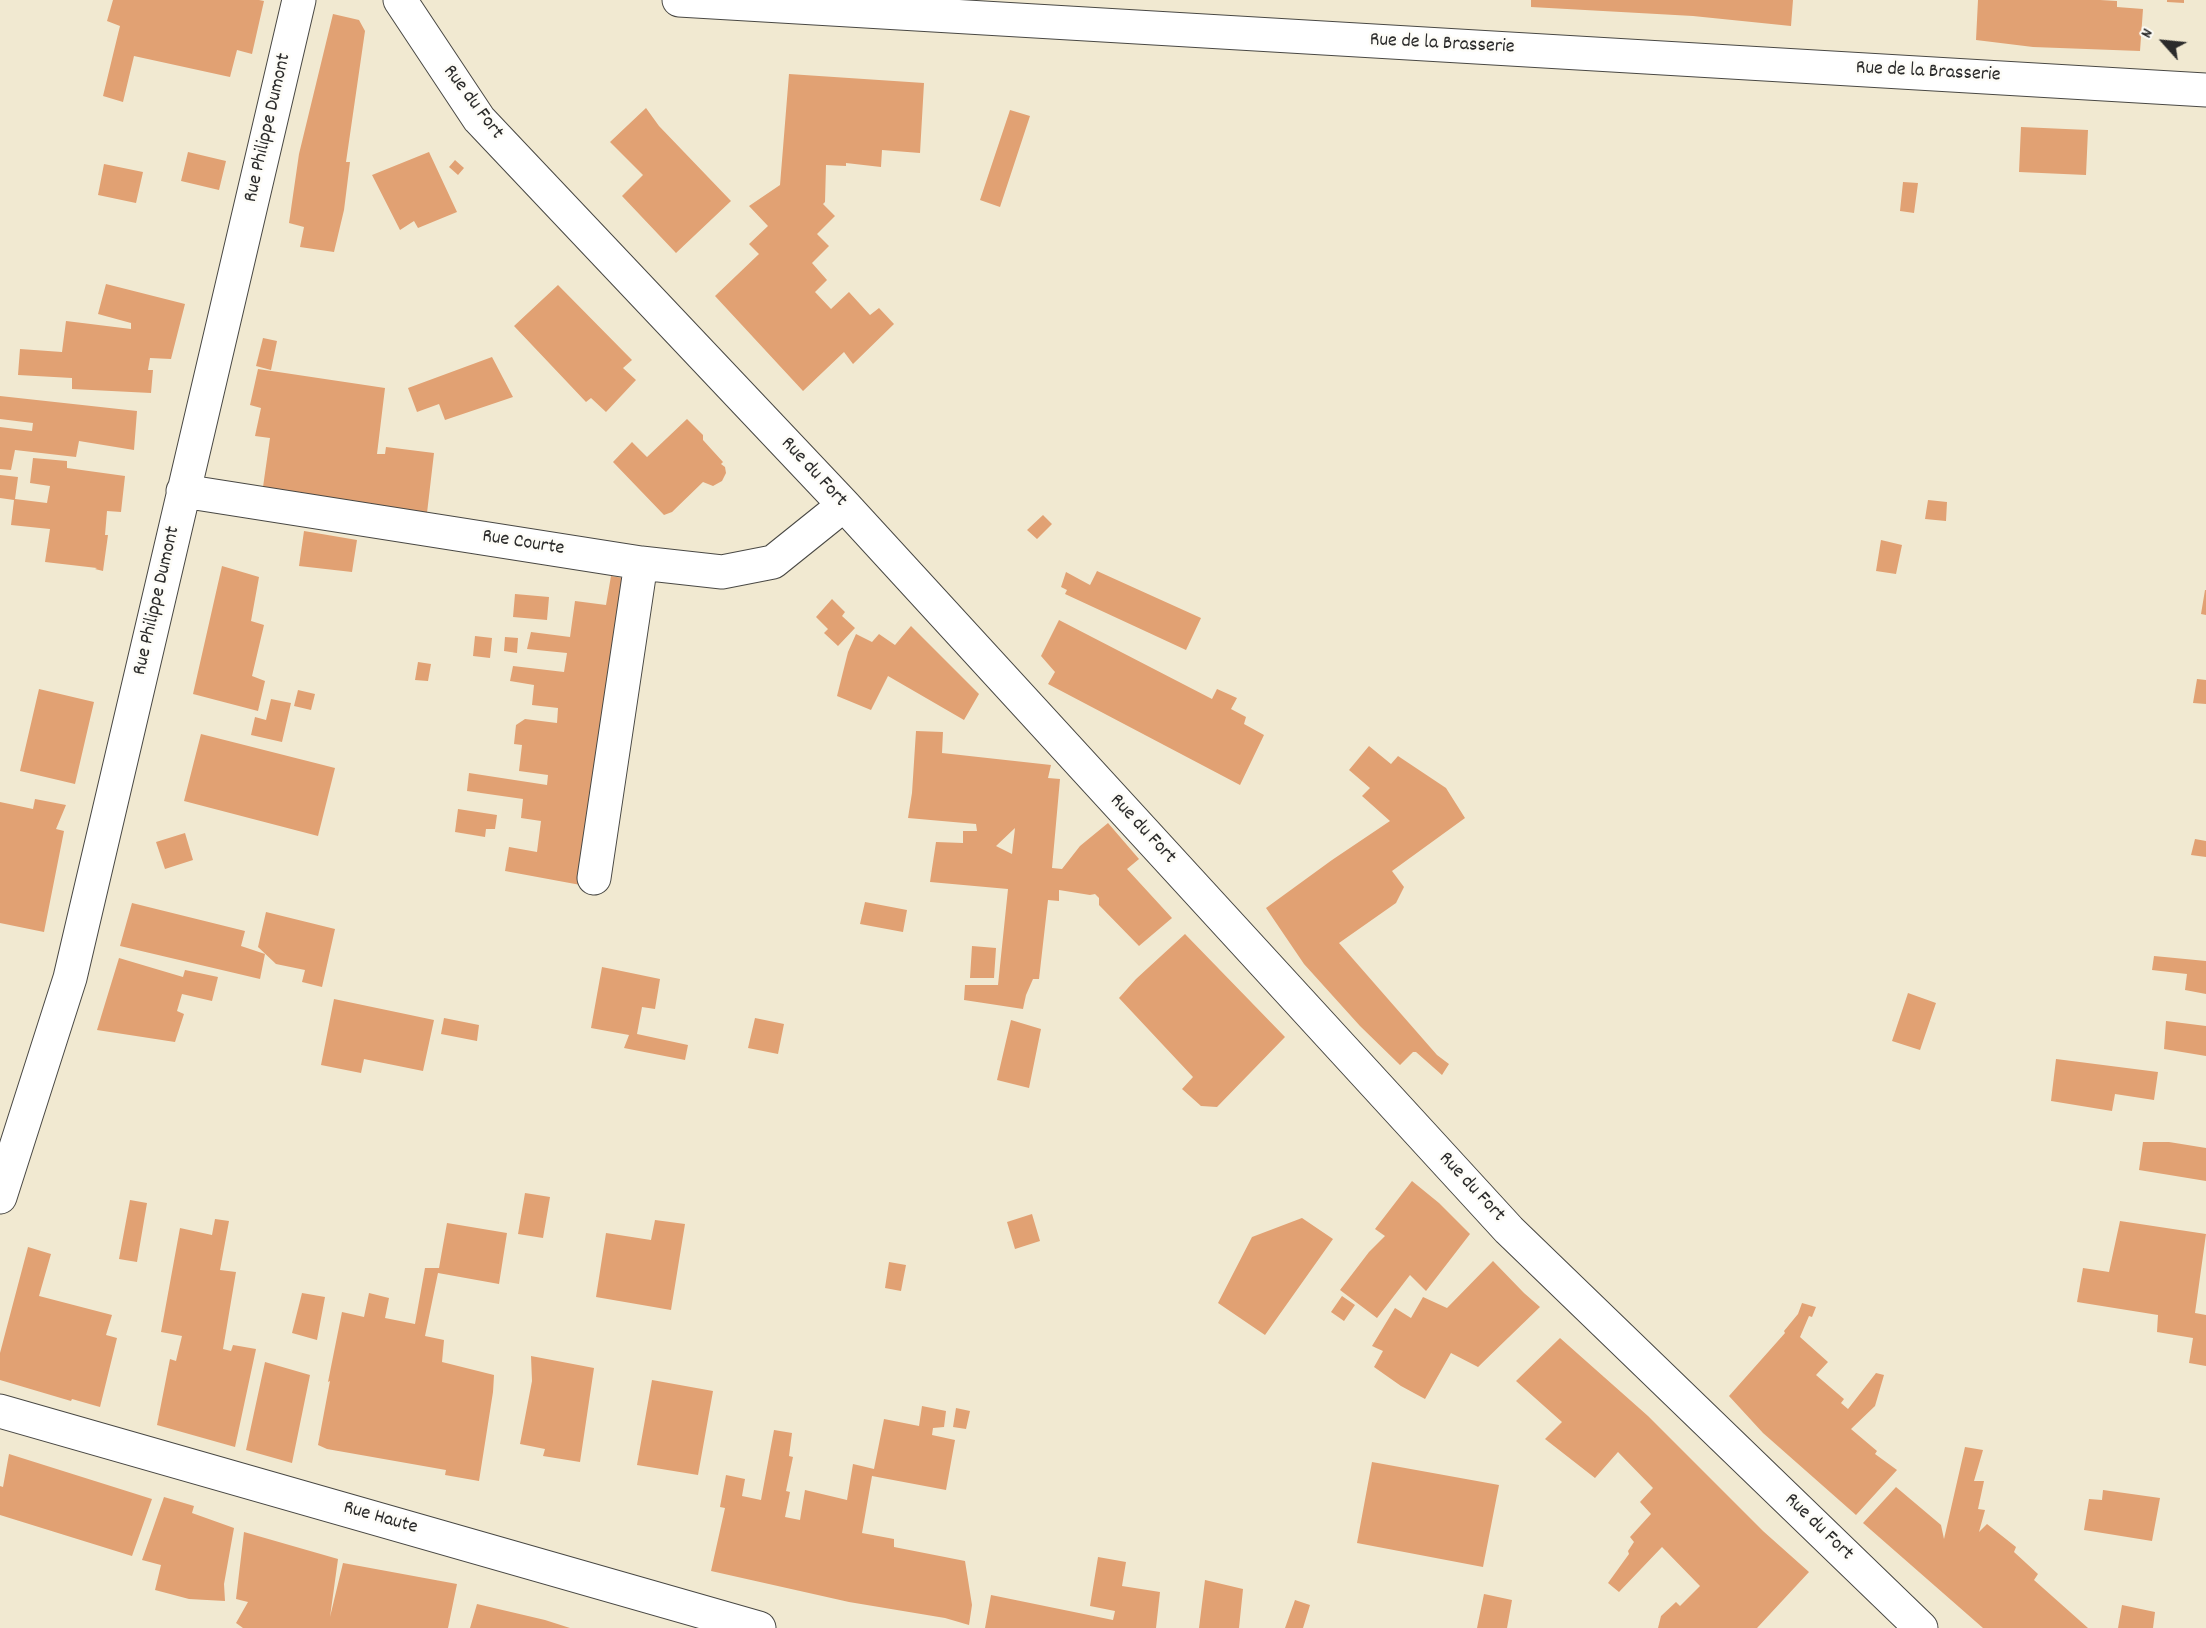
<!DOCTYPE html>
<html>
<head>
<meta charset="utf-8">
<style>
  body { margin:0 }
  #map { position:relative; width:2206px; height:1628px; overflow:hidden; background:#f1e9d1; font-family:Dekko,sans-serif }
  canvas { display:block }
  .north { position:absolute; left:2134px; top:12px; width:60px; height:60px; -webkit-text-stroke:4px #fdfcf7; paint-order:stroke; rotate:297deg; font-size:16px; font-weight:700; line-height:24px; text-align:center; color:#2b2b2b }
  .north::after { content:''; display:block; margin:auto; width:21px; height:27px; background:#2b2b2b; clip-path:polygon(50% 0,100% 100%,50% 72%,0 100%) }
</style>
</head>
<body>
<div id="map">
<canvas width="2206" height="1628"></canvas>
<div class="north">N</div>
</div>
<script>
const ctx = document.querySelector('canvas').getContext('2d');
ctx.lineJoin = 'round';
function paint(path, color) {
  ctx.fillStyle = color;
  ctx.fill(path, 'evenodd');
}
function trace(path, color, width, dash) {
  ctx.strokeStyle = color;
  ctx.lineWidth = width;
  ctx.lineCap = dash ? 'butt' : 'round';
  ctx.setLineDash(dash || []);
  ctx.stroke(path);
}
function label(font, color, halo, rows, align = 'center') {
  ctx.font = font + ' Dekko,sans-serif';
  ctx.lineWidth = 5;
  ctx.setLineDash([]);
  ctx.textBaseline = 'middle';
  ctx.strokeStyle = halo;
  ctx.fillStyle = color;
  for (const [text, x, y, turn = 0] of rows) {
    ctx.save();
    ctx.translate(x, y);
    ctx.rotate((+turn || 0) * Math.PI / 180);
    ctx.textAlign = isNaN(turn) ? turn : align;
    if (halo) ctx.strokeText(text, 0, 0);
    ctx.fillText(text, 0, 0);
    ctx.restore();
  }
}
const building = new Path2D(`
  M 113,0 L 259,0 L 264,1 L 252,54 L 237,50 L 230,77 L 134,56 L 123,102 L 103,96 L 120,26 L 107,21 Z
  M 1531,0 L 1793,0 L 1791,26 L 1693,16 L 1531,7 Z
  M 1978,0 L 2100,0 L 2117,1 L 2117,7 L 2143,9 L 2140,51 L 2033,47 L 1976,40 Z
  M 2167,0 L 2184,0 L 2184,3 L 2167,2 Z
  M 333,14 L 359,20 L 365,31 L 346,162 L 350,162 L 344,210 L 334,252 L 300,247 L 304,227 L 289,223 L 299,154 Z
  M 789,74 L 924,83 L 920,153 L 882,150 L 881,167 L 846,163 L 846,166 L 826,165 L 825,202 L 823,204 L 835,216 L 817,234 L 829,246 L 812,263 L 827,280 L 815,292 L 831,309 L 849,292 L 870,315 L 879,308 L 894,324 L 853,364 L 844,352 L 803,391 L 715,296 L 759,254 L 749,244 L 768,226 L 749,206 L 780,185 Z
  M 646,108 L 659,126 L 731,201 L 676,253 L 622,196 L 643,175 L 610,142 Z
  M 1010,110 L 1030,116 L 1000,207 L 980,200 Z
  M 2021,127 L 2088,130 L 2086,175 L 2019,172 Z
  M 188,152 L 226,161 L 219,190 L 181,181 Z
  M 429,152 L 457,212 L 418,228 L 414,221 L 400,230 L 372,175 Z
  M 455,160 L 464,168 L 458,175 L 449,167 Z
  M 104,164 L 143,172 L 136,203 L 98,195 Z
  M 1903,182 L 1918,183 L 1914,213 L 1900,211 Z
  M 106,284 L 185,304 L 171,359 L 150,358 L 148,370 L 153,370 L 151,393 L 72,389 L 72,378 L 18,375 L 20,349 L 62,352 L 66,321 L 131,329 L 131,323 L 98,314 Z
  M 558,285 L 632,360 L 623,368 L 636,380 L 606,412 L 591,398 L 586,402 L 514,326 Z
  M 263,338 L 277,341 L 271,370 L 256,366 Z
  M 492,357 L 513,397 L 445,420 L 439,404 L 417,412 L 408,388 Z
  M 258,369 L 385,388 L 377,454 L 385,454 L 386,447 L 434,453 L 427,513 L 263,487 L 270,438 L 255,436 L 261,408 L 250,405 Z
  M 0,396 L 137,411 L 134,450 L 79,441 L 76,457 L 15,450 L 11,470 L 0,469 L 0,427 L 32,431 L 33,423 L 0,419 Z
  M 687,419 L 703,435 L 703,440 L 723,462 L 721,464 L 725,467 L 726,473 L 722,481 L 713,486 L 703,482 L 672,512 L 664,515 L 613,462 L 632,442 L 647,457 Z
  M 33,458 L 67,461 L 67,468 L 125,476 L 121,512 L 107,511 L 105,535 L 108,535 L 103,571 L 95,569 L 97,568 L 45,562 L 50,529 L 11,525 L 14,500 L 0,498 L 0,475 L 18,477 L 15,499 L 47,503 L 50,486 L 30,483 Z
  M 1928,500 L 1947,502 L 1946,521 L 1925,519 Z
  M 1043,515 L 1052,524 L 1037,539 L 1027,530 Z
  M 304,531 L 357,540 L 352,572 L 299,566 Z
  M 1881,540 L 1902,545 L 1896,574 L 1876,571 Z
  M 222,566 L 259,577 L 251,621 L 264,625 L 252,676 L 265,681 L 258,711 L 193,694 Z
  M 1097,571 L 1201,618 L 1186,650 L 1065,594 L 1067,590 L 1061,587 L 1066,572 L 1090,585 Z
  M 611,576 L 634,580 L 586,886 L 505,871 L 509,847 L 537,852 L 541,821 L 521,818 L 523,799 L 467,791 L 469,773 L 547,785 L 548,775 L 519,771 L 522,745 L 514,744 L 516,725 L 525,719 L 557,723 L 558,708 L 532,705 L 534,685 L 510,681 L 513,666 L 564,672 L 567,653 L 527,649 L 531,632 L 570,637 L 575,601 L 606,605 Z
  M 2205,590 L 2206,590 L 2206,615 L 2201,614 Z
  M 515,594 L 549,597 L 547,620 L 513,617 Z
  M 832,599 L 845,612 L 842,616 L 855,628 L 838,646 L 824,633 L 828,629 L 816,617 Z
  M 1059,620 L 1212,699 L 1217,689 L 1237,698 L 1231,709 L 1246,717 L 1244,724 L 1264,735 L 1240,785 L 1048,684 L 1055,672 L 1041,656 Z
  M 911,626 L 979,694 L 964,720 L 888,676 L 871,710 L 837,696 L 848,652 L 856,634 L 872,642 L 879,634 L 895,645 Z
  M 475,636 L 492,638 L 490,658 L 473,656 Z
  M 505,637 L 518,638 L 517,653 L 504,651 Z
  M 418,662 L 431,664 L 428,681 L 415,680 Z
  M 2197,679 L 2206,680 L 2206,704 L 2193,703 Z
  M 39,689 L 94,702 L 75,784 L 20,771 Z
  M 298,690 L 315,694 L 311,710 L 294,706 Z
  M 271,699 L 291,703 L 282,742 L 251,735 L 255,717 L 266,720 Z
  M 916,731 L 943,732 L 942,753 L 1051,765 L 1048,778 L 1060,779 L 1052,868 L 1062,869 L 1080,846 L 1108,823 L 1139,859 L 1127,869 L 1172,918 L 1139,946 L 1099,905 L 1099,898 L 1095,894 L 1090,895 L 1059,890 L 1059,901 L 1048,900 L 1039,979 L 1033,979 L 1026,995 L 1023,1009 L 964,1000 L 965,985 L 998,985 L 1008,889 L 930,882 L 936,842 L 963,843 L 963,831 L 977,831 L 976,824 L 908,818 L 912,793 ZM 1015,828 L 1012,854 L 996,846 Z
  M 201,734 L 335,768 L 318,836 L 184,801 Z
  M 1369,746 L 1391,764 L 1398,756 L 1446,788 L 1465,818 L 1392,871 L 1404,887 L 1396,903 L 1339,943 L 1437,1055 L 1449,1064 L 1442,1075 L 1416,1052 L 1413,1052 L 1400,1065 L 1360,1026 L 1304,964 L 1266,908 L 1332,860 L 1390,821 L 1362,796 L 1370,788 L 1349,770 Z
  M 35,799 L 66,805 L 56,829 L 64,831 L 44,932 L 0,923 L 0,802 L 33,809 Z
  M 458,809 L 497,815 L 495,829 L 486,829 L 485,837 L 455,832 Z
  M 185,833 L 193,860 L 165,869 L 156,842 Z
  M 2195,839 L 2206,841 L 2206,857 L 2191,855 Z
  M 865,902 L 907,910 L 903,932 L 860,924 Z
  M 132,903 L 245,931 L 241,946 L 265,954 L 260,979 L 120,946 Z
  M 266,912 L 335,929 L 322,987 L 302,982 L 305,970 L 276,964 L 258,947 Z
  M 1185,934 L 1285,1037 L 1217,1107 L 1201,1106 L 1182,1089 L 1193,1077 L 1119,998 L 1136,979 Z
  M 972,946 L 996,948 L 994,978 L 970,978 Z
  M 2154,956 L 2206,961 L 2206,994 L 2185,990 L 2187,974 L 2152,970 Z
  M 119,958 L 183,977 L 185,970 L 218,977 L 212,1001 L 182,994 L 177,1011 L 184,1014 L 175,1042 L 97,1030 Z
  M 602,967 L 660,979 L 655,1009 L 642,1007 L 637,1034 L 688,1045 L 685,1060 L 624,1048 L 629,1035 L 591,1028 Z
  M 1908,993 L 1936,1003 L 1920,1050 L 1892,1041 Z
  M 334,999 L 434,1020 L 423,1071 L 364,1059 L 361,1073 L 321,1065 Z
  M 444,1018 L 479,1025 L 477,1041 L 441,1034 Z
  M 755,1018 L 784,1024 L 778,1054 L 748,1048 Z
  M 1011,1020 L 1041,1029 L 1029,1088 L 997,1080 Z
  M 2166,1021 L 2206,1026 L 2206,1056 L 2164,1049 Z
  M 2056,1059 L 2158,1072 L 2154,1100 L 2115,1094 L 2112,1111 L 2051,1101 Z
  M 2143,1142 L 2169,1142 L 2206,1148 L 2206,1181 L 2139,1170 Z
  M 1412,1181 L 1439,1203 L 1470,1234 L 1426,1291 L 1410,1275 L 1377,1318 L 1340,1290 L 1369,1252 L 1385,1236 L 1375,1229 Z
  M 525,1193 L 550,1197 L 543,1238 L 518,1234 Z
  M 130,1200 L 147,1203 L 137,1262 L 119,1259 Z
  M 1032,1214 L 1040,1241 L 1015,1249 L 1007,1222 Z
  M 1302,1218 L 1333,1239 L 1265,1335 L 1218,1303 L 1252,1237 Z
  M 215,1219 L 229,1221 L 220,1270 L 236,1272 L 223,1349 L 231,1351 L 233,1345 L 256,1349 L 235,1447 L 157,1425 L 170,1359 L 176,1361 L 182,1336 L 161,1332 L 180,1228 L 212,1235 Z
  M 655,1220 L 685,1224 L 671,1310 L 596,1297 L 606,1233 L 651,1240 Z
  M 2120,1221 L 2206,1234 L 2195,1313 L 2206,1315 L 2206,1366 L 2189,1363 L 2193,1338 L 2157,1332 L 2158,1315 L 2077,1302 L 2083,1268 L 2109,1272 Z
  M 447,1223 L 507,1233 L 499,1284 L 438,1273 L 425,1336 L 444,1340 L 442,1362 L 494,1375 L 493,1392 L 479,1481 L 445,1475 L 446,1470 L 327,1449 L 318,1445 L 330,1381 L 328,1382 L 342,1312 L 364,1317 L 369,1293 L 389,1298 L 385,1318 L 415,1324 L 425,1268 L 439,1268 Z
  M 28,1247 L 51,1254 L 39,1296 L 112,1315 L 106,1335 L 117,1338 L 100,1407 L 72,1399 L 71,1401 L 0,1380 L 0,1353 Z
  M 1493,1261 L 1524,1293 L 1540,1307 L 1478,1367 L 1451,1353 L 1425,1399 L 1401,1386 L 1374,1367 L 1383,1351 L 1372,1346 L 1395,1308 L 1411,1318 L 1423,1297 L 1447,1308 Z
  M 889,1262 L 906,1265 L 901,1291 L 885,1288 Z
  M 302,1293 L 325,1297 L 317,1340 L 292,1333 Z
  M 1342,1296 L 1355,1305 L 1344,1321 L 1331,1312 Z
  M 1802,1303 L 1816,1307 L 1812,1317 L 1809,1316 L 1800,1337 L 1828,1362 L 1816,1375 L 1844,1399 L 1841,1403 L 1848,1409 L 1876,1373 L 1884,1375 L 1875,1406 L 1851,1429 L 1877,1451 L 1875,1454 L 1897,1470 L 1856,1515 L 1763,1433 L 1729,1396 L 1785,1333 L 1784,1331 L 1798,1314 Z
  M 1560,1338 L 1648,1416 L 1763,1531 L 1809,1572 L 1757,1628 L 1658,1628 L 1661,1616 L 1676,1602 L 1680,1606 L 1700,1586 L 1662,1547 L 1619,1592 L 1608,1583 L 1629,1554 L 1628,1551 L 1634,1542 L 1630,1537 L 1651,1514 L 1640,1502 L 1653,1488 L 1618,1452 L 1595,1478 L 1545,1439 L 1562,1422 L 1516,1381 Z
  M 531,1356 L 594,1368 L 580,1462 L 543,1456 L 545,1449 L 520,1444 L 532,1381 Z
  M 265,1362 L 310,1375 L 292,1463 L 246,1450 Z
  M 652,1380 L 713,1391 L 698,1475 L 637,1465 Z
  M 922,1406 L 946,1411 L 944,1427 L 933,1428 L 932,1435 L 955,1440 L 946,1490 L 872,1476 L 862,1533 L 894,1539 L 894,1547 L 965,1561 L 972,1605 L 969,1625 L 945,1618 L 849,1602 L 711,1571 L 725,1508 L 720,1507 L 726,1475 L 745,1479 L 742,1496 L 761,1500 L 774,1430 L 792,1433 L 789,1456 L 793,1457 L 786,1491 L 790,1492 L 785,1517 L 800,1520 L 805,1490 L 847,1500 L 853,1464 L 874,1469 L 884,1419 L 919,1426 Z
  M 956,1408 L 970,1411 L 966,1429 L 953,1427 Z
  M 1965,1447 L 1983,1450 L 1974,1481 L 1984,1481 L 1978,1509 L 1985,1510 L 1979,1532 L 1987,1524 L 2016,1547 L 2014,1552 L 2038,1574 L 2034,1580 L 2088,1628 L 1983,1628 L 1863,1523 L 1896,1487 L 1941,1525 L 1944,1539 Z
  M 9,1454 L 152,1499 L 132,1556 L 0,1515 L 0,1486 L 3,1487 Z
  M 1372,1462 L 1499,1485 L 1483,1567 L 1357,1543 Z
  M 2103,1490 L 2160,1498 L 2152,1541 L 2084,1530 L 2089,1499 L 2102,1500 Z
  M 164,1497 L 194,1506 L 192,1513 L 234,1528 L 224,1584 L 225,1601 L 189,1599 L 155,1590 L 161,1565 L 142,1560 Z
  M 244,1532 L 338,1559 L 330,1617 L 343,1563 L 457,1584 L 448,1628 L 243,1628 L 236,1623 L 248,1602 L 236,1599 Z
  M 1098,1557 L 1126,1562 L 1122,1586 L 1160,1592 L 1156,1628 L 985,1628 L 991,1595 L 1113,1620 L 1115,1611 L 1090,1606 Z
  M 1205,1580 L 1243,1589 L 1239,1628 L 1199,1628 Z
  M 1484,1594 L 1512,1600 L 1507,1628 L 1477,1628 Z
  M 1295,1600 L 1310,1605 L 1303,1628 L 1285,1628 Z
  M 477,1604 L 545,1620 L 570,1628 L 470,1628 Z
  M 2122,1605 L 2155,1612 L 2153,1628 L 2118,1628 Z`);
const minor = new Path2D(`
  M 400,0 L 479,119 L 844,505 L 1509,1230 L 1921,1628
  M 679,0 L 2206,90
  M 183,491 L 641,563 L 722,572 L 773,562 L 844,505
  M 594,878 L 641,563
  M 0,1197 L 70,978 L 299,0
  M 0,1411 L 759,1628`);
const streetNames = [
  ["Rue de la Brasserie",1442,45,3],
  ["Rue de la Brasserie",1928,73,3],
  ["Rue du Fort",472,103,53],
  ["Rue Philippe Dumont",269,128,-77],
  ["Rue du Fort",813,473,47],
  ["Rue Courte",523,544,9],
  ["Rue Philippe Dumont",158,601,-77],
  ["Rue du Fort",1142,830,47],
  ["Rue du Fort",1471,1188,47],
  ["Rue Haute",380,1519,16],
  ["Rue du Fort",1818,1528,44]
];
paint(building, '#e1a173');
trace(minor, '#494844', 35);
trace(minor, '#fff', 33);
label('20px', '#2b2b2b', '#fdfcf7', streetNames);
</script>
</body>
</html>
